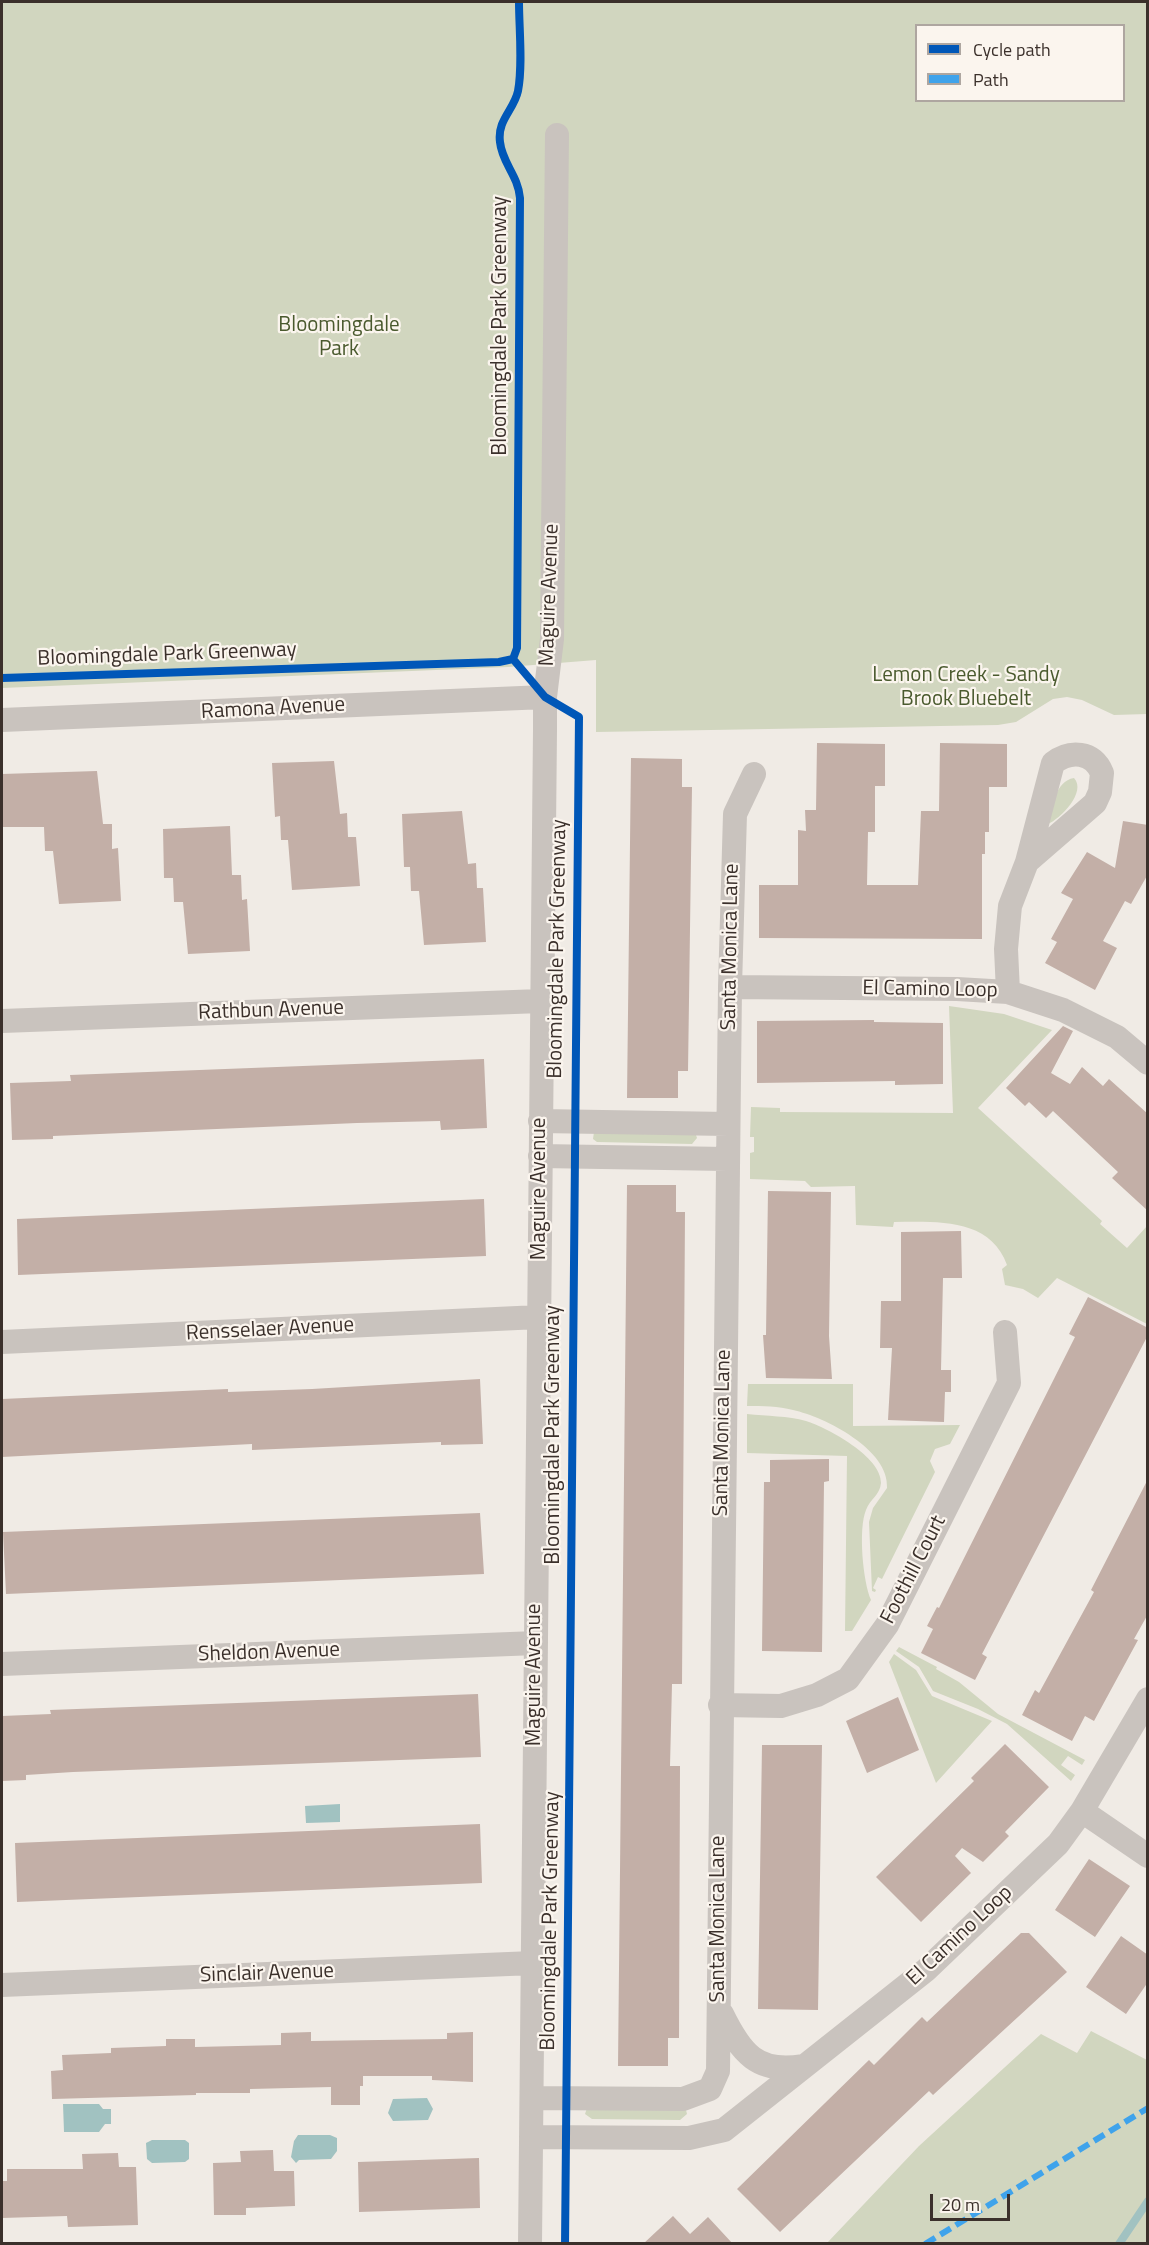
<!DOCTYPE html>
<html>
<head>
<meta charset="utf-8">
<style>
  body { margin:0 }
  #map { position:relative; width:1149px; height:2245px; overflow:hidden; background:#f0ebe5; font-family:"Titillium Web",sans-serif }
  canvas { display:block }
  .frame { position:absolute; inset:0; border:3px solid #3b302b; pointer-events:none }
  .legend { position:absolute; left:915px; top:24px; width:210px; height:78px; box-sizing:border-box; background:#fbf5ee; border:2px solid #aea6a0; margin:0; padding:8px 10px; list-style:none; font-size:18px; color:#3b302b }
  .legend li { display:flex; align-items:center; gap:12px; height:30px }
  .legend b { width:30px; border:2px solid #aea6a0 }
  .scale { position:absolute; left:930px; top:2194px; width:80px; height:27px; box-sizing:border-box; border:3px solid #3b302b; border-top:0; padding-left:8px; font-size:18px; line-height:21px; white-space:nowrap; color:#3b302b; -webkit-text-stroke:4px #fbf5ee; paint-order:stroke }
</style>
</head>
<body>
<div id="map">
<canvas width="1149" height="2245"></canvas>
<div class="frame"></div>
<ul class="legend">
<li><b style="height:8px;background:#0057b8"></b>Cycle path</li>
<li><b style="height:8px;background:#3fa3eb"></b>Path</li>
</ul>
<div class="scale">20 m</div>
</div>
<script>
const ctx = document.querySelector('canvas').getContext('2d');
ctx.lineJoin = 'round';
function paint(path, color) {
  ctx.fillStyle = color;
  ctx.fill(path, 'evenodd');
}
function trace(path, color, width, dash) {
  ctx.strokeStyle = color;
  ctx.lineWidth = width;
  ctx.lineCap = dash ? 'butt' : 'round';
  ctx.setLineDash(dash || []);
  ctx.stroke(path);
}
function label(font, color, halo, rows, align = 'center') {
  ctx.font = font + ' "Titillium Web",sans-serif';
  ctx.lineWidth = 4.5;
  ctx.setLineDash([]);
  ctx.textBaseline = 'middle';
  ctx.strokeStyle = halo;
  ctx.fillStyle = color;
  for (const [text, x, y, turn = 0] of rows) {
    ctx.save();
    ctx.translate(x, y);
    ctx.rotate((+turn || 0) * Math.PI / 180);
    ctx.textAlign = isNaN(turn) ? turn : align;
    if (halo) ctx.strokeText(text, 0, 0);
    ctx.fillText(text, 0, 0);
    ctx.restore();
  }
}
const green = new Path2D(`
  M 2,2 L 1147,2 L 1147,714 L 1114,715 L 1082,700 L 1067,697 L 1053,699 L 1016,722 L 998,725 L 596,732 L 596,660 L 508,667 L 2,688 ZM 916,26 L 1124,26 L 1124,100 L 916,100 Z
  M 1074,778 C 1087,792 1060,819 1048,824 C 1052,808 1055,781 1074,778 Z
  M 949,1006 L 1004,1014 L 1052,1030 L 978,1108 L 1102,1221 L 1100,1224 L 1127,1248 L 1147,1226 L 1147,1324 L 1057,1278 L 1038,1298 L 1023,1289 L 1005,1285 L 1002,1269 L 1007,1265 C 990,1217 935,1222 894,1222 L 893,1227 L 856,1225 L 855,1186 L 811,1187 L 805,1181 L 750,1179 L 750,1153 L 754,1152 L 754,1137 L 750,1137 L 751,1107 L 780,1108 L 780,1112 L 953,1113 Z
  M 594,1132 L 696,1135 L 697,1138 L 692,1144 L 597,1142 L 593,1139 Z
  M 748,1384 L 853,1384 L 853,1426 L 960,1425 L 950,1444 L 935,1449 L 930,1461 L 935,1472 L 882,1579 L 878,1577 L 873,1588 L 876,1590 L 875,1592 L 872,1591 L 869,1522 L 873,1508 L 887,1488 C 890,1450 825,1417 793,1410 C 778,1406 763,1406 747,1406 Z
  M 747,1414 C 767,1416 788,1416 806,1421 C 828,1428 882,1457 881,1483 C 880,1495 870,1499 866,1510 C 858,1529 863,1582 871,1600 L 852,1631 L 845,1631 L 847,1456 L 747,1453 Z
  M 899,1647 L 937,1667 L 936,1669 L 959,1682 L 998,1714 L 1085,1760 L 1082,1765 L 1068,1756 L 1061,1765 L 1075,1775 L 1071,1781 L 1007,1724 L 978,1709 L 933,1691 L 919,1667 L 896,1651 Z
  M 894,1654 L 916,1670 L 932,1696 L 992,1721 L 936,1783 L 889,1662 Z
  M 1091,2031 L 1147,2060 L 1147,2243 L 827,2243 L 919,2146 L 1041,2034 L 1077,2053 Z
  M 587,2108 L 686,2110 L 687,2114 L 680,2120 L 592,2119 L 585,2114 Z`);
const water = new Path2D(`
  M 340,1804 L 340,1822 L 306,1823 L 305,1806 Z
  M 427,2098 L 433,2109 L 428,2120 L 393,2121 L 388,2113 L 393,2099 Z
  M 63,2104 L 99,2104 L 103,2109 L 111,2109 L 111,2124 L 105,2124 L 99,2132 L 64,2132 Z
  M 298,2135 L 330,2135 L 337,2138 L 337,2151 L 331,2159 L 299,2160 L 296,2163 L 291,2157 L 294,2141 Z
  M 152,2140 L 185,2140 L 189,2143 L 189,2159 L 185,2162 L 152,2163 L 147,2159 L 146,2143 Z`);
const stream = new Path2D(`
  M 1119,2244 L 1148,2201`);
const building = new Path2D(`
  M 817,743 L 885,744 L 885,786 L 875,786 L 875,832 L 868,832 L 867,885 L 918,885 L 921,811 L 939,811 L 940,743 L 1007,744 L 1007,787 L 989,787 L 989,832 L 985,832 L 985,854 L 982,854 L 982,939 L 759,938 L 759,885 L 798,885 L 798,830 L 806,831 L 805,810 L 816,810 Z
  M 631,758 L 682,759 L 682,787 L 692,787 L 688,1071 L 678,1071 L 678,1098 L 627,1098 Z
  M 334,761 L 340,814 L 347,813 L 348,837 L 356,837 L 360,886 L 292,890 L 288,840 L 281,840 L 280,816 L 275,817 L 272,763 Z
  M 97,771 L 103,824 L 112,824 L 112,849 L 118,848 L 121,901 L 59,904 L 53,851 L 45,851 L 44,827 L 2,827 L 2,774 Z
  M 462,811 L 468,864 L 476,863 L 477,888 L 483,888 L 486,942 L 424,945 L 419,891 L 411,891 L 410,867 L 404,867 L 402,814 Z
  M 1123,821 L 1148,825 L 1148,874 L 1131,904 L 1125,901 L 1103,941 L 1117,948 L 1095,990 L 1045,963 L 1057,942 L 1051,939 L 1073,899 L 1061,893 L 1087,852 L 1115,868 Z
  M 230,826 L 232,875 L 241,875 L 242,900 L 247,899 L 250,951 L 188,954 L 183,902 L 174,902 L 173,878 L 164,878 L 163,829 Z
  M 874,1020 L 874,1022 L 943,1023 L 943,1084 L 895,1085 L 895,1081 L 757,1083 L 757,1021 Z
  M 1063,1026 L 1073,1031 L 1051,1073 L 1070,1084 L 1082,1067 L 1103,1086 L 1109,1079 L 1148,1114 L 1148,1211 L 1112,1178 L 1118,1172 L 1053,1111 L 1046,1118 L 1029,1102 L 1025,1106 L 1006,1088 Z
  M 484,1059 L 487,1128 L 441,1130 L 440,1121 L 357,1123 L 53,1136 L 53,1139 L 12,1140 L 10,1083 L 71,1081 L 70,1075 Z
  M 627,1185 L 676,1185 L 676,1212 L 685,1212 L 682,1684 L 672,1684 L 670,1766 L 680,1766 L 679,2038 L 668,2038 L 668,2066 L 618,2066 Z
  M 768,1191 L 831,1192 L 829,1336 L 832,1379 L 766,1378 L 763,1335 L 766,1335 Z
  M 484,1199 L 486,1256 L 18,1275 L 17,1219 Z
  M 961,1231 L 962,1278 L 943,1278 L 941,1370 L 951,1370 L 951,1392 L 945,1392 L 944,1422 L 888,1420 L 892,1348 L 880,1348 L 881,1301 L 901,1301 L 901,1232 Z
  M 1088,1297 L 1148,1328 L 1148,1335 L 982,1654 L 987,1657 L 975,1680 L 921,1653 L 933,1629 L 927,1626 L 937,1607 L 939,1608 L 1075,1337 L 1069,1334 Z
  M 480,1379 L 483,1444 L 441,1445 L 441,1442 L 252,1450 L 252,1444 L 2,1457 L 2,1399 L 228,1389 L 228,1392 L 312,1389 Z
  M 829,1459 L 829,1481 L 824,1482 L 822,1652 L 762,1651 L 764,1482 L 770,1482 L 770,1460 Z
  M 1148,1479 L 1148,1614 L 1134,1639 L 1138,1640 L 1094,1721 L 1085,1716 L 1072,1741 L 1022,1715 L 1035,1690 L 1039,1693 L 1094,1592 L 1091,1590 Z
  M 480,1513 L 484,1574 L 6,1594 L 3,1532 Z
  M 478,1694 L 481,1757 L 73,1772 L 26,1775 L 26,1780 L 2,1781 L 2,1716 L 51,1714 L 50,1710 Z
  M 898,1697 L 919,1750 L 867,1773 L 846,1721 Z
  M 1005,1744 L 1049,1787 L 1005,1832 L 1009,1836 L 983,1862 L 962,1848 L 955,1856 L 971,1873 L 921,1922 L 876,1877 L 974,1781 L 971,1778 Z
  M 762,1745 L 822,1745 L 818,2010 L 758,2009 Z
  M 480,1824 L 482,1883 L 17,1902 L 15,1843 Z
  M 1089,1859 L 1130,1886 L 1095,1937 L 1055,1910 Z
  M 1021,1933 L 1029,1933 L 1067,1972 L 933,2095 L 929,2091 L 780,2232 L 737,2189 L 869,2060 L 874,2065 L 922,2017 L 927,2022 Z
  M 1121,1936 L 1148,1955 L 1148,1982 L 1126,2014 L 1086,1987 Z
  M 311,2032 L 311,2041 L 447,2039 L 447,2033 L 473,2032 L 473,2082 L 432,2080 L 432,2076 L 363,2076 L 363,2086 L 360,2086 L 360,2105 L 331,2105 L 331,2087 L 250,2089 L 250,2093 L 196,2093 L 196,2095 L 52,2099 L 51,2071 L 63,2070 L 62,2055 L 111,2053 L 111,2048 L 166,2046 L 166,2039 L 195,2039 L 195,2047 L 281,2045 L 281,2033 Z
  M 273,2150 L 274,2171 L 294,2171 L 295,2206 L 246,2208 L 246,2215 L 214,2215 L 213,2163 L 241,2162 L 240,2151 Z
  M 118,2153 L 119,2167 L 136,2167 L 138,2225 L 68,2227 L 67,2216 L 2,2218 L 2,2181 L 7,2181 L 7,2169 L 83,2169 L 82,2154 Z
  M 479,2158 L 480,2208 L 359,2212 L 358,2162 Z
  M 673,2216 L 690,2234 L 708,2217 L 733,2244 L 643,2244 Z`);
const minor = new Path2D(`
  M 2,720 L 545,697
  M 730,987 L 957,989 L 1008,992 L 1063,1010 L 1117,1037 L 1148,1063
  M 1008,992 L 1006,949 L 1010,906 L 1027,862 L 1053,763 C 1070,750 1093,751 1102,773 L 1100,792 L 1095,803 L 1027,862
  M 2,1021 L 541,1001
  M 540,1121 L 728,1124
  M 540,1156 L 727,1159
  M 2,1342 L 539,1317
  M 2,1664 L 536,1643
  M 720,1705 L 781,1706 L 817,1695 L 848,1679 L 887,1625 L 1009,1383 L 1005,1332
  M 1082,1811 L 1148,1856
  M 2,1985 L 533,1963
  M 722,2014 C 741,2053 757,2074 803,2066
  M 532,2098 L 683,2099 L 710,2089 L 718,2071 L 730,987 L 735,814 L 754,774
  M 531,2137 L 689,2138 L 724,2130 L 926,1970 L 1058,1844 L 1082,1811 L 1148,1699
  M 530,2244 L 545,730 L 545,697 L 552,639 L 557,135`);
const quiet = new Path2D(`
  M 925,2244 L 1148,2108`);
const cycleway = new Path2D(`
  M 513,659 L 545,697 L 579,717 L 565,2244
  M 2,678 L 499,662 L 513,659 L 517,648 L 520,198 C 518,175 502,163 500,142 C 497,120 514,110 518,91 C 523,65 519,28 519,2`);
const parkNames = [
  ["Bloomingdale",339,326],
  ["Park",339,350],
  ["Lemon Creek - Sandy",966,676],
  ["Brook Bluebelt",966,700]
];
const streetNames = [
  ["Bloomingdale Park Greenway",501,326,-90],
  ["Maguire Avenue",550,595,-88],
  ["Bloomingdale Park Greenway",167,655,-2],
  ["Ramona Avenue",273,709,-3],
  ["Santa Monica Lane",731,947,-89],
  ["Bloomingdale Park Greenway",558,949,-89],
  ["El Camino Loop",930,990,1],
  ["Rathbun Avenue",271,1011,-2],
  ["Maguire Avenue",540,1189,-90],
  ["Rensselaer Avenue",270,1330,-3],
  ["Santa Monica Lane",723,1433,-89],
  ["Bloomingdale Park Greenway",554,1435,-90],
  ["Foothill Court",914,1570,-63],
  ["Sheldon Avenue",269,1653,-2],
  ["Maguire Avenue",535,1675,-90],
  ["Santa Monica Lane",719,1919,-90],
  ["Bloomingdale Park Greenway",551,1921,-89],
  ["El Camino Loop",960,1936,-43],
  ["Sinclair Avenue",267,1974,-2]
];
paint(green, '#d1d6bf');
paint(water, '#a1c2c1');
trace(stream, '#a1c2c1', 8);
paint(building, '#c3afa7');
trace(minor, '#c9c3be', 24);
trace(quiet, '#3fa3eb', 6, [12, 6]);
trace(cycleway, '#0057b8', 8);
label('21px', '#4a5a2e', '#fbf5ee', parkNames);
label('21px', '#3b302b', '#fbf5ee', streetNames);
</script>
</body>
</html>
